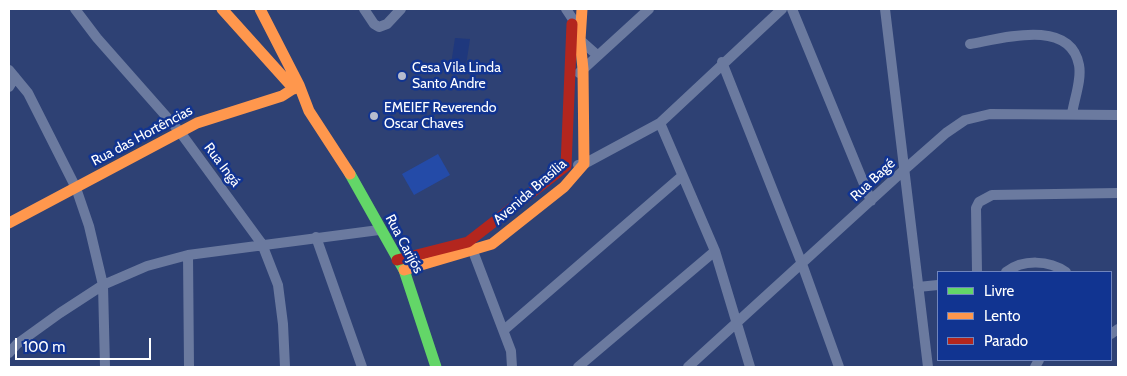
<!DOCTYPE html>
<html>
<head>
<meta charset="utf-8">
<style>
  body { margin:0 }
  #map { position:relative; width:1127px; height:376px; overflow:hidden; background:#2e4174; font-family:Cabin,sans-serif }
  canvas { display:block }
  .frame { position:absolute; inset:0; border:10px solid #fff; pointer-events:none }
  .legend { position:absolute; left:937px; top:271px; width:175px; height:90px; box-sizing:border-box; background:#113491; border:1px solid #7085bd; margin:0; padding:6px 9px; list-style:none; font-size:15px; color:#fff }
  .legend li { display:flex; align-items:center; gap:10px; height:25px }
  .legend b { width:25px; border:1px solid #7085bd }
  .scale { position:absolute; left:15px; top:338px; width:136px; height:22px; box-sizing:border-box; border:2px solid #fff; border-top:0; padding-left:6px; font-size:15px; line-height:18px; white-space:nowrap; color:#fff; -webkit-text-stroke:4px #113491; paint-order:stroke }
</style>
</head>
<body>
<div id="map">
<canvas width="1127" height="376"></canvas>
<div class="frame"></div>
<ul class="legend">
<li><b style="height:6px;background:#63d668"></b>Livre</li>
<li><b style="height:6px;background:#ff974d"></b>Lento</li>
<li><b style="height:6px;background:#b3261e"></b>Parado</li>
</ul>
<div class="scale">100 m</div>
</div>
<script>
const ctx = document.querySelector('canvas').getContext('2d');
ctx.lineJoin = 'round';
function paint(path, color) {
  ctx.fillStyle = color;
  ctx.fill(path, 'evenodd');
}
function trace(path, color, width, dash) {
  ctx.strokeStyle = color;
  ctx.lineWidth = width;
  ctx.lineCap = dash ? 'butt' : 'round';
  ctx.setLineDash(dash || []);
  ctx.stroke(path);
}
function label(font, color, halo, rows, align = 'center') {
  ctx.font = font + ' Cabin,sans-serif';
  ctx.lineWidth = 5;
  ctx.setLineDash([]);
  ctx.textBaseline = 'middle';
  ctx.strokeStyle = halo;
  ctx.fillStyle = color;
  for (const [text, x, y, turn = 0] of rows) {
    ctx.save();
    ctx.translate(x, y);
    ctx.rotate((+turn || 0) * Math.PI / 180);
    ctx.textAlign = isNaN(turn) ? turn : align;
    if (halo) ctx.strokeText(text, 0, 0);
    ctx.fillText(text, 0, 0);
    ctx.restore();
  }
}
const green = new Path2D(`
  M 438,154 L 450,175 L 414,195 L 402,174 Z`);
const water = new Path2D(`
  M 455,38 L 470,39 L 465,72 L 450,71 Z`);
const street = new Path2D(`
  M 75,9 L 97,38 L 180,132 L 262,244 L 278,285 L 283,324 L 285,367
  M 364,9 L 374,24 L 379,27 L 387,24 L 401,9
  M 566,9 L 572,18
  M 792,9 L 871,201
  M 885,9 L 928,367
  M 580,40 L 597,55
  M 970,44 C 1000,39 1070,17 1079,65 C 1082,80 1074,99 1072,114
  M 722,62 L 802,264 L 839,367
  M 9,70 L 28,93 L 76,188 L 89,226 L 103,285 L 105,367
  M 579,73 L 649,9
  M 9,87 L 15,77
  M 660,123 L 715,251 L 750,367
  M 578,165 L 584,164 L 660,123 L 782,9
  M 316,237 L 362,367
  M 471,246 L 511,351 L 512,367
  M 188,255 L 189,367
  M 977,272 L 976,208 L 979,202 L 992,195 L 1118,193
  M 1006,272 C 1023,259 1049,260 1066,272
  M 918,287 L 938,285
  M 504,330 L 682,176
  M 1111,334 L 1118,329
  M 9,353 L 17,344 L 60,313 L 103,285 L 147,266 L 188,255 L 379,230
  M 578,367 L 715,251
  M 688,367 L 904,170 L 946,133 L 965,120 L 990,114 L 1118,115
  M 1035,367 L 1039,360`);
const fast = new Path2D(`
  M 350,174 L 404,270 L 436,367`);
const slow = new Path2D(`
  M 222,9 L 294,89
  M 260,9 L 299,85 L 309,111 L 350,174
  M 9,223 L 197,123 L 282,96 L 299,85
  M 404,270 L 492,244 L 564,187 L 584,164 L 583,69 L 580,40 L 582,9`);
const jam = new Path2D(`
  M 397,260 L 468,242 L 566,166 L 572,24`);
const markers = [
  [402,76,5,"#b6bcce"],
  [374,116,5,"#b6bcce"]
];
const poiNames = [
  ["Cesa Vila Linda",412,68],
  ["Santo Andre",412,84],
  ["EMEIEF Reverendo",384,108],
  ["Oscar Chaves",384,124]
];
const streetNames = [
  ["Rua das Hortências",142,136,-28],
  ["Rua Ingá",222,165,53],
  ["Rua Bagé",873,180,-43],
  ["Avenida Brasília",530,192,-41],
  ["Rua Carijós",404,244,62]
];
paint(green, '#244ba8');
paint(water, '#1f387d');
trace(street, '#6b7a9f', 10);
trace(fast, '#63d668', 11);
trace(slow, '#ff974d', 11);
trace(jam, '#b3261e', 11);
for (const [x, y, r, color] of markers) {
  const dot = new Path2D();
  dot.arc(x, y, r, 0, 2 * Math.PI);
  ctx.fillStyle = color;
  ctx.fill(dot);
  trace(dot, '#113491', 2);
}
label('14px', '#fff', '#113491', poiNames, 'left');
label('14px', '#fff', '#113491', streetNames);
</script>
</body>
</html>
